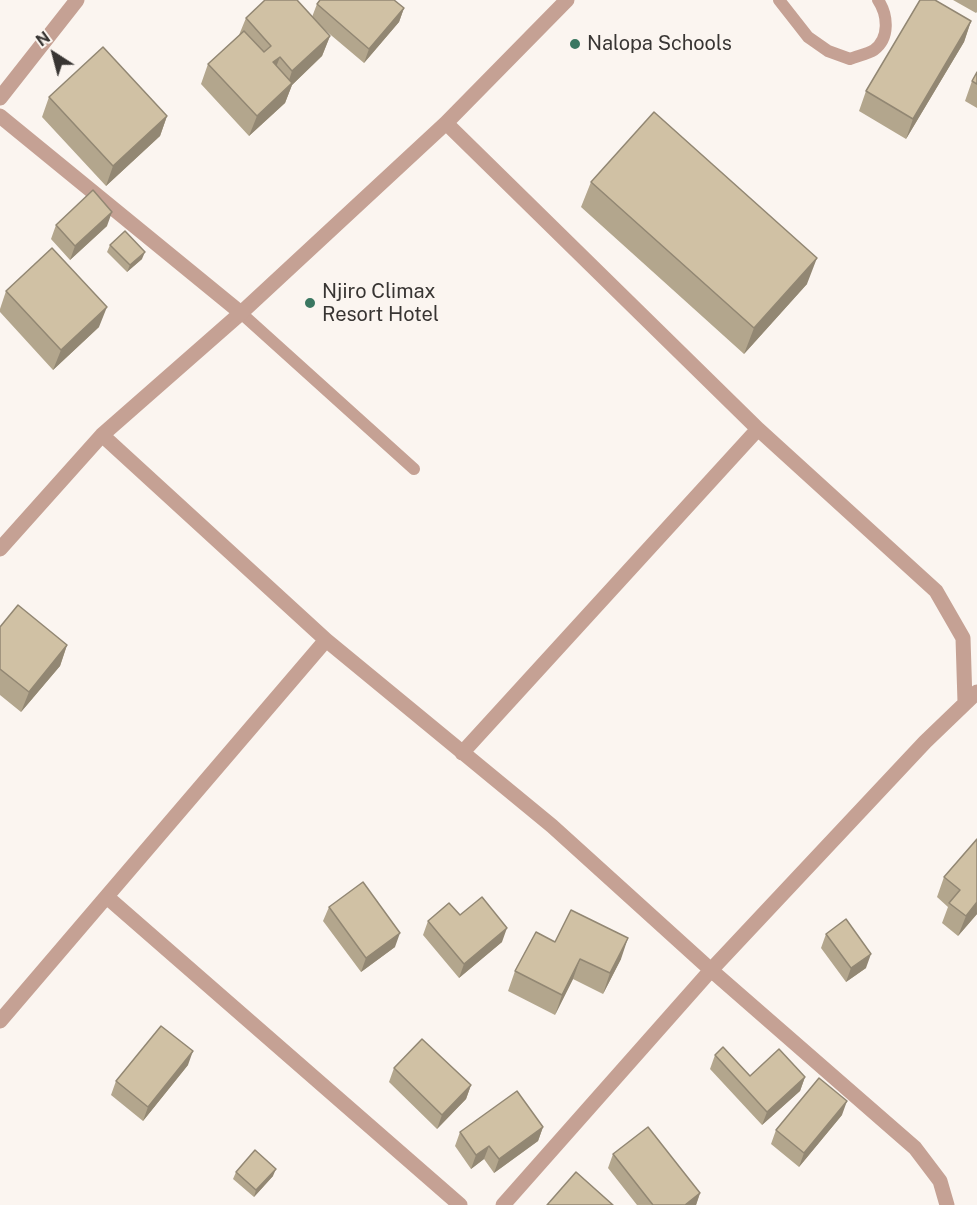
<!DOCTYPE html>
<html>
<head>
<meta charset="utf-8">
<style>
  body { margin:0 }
  #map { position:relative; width:977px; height:1205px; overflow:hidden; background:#fbf5f0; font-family:"Public Sans",sans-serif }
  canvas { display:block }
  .north { position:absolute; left:24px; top:24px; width:60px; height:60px; -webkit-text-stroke:4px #fbf5f0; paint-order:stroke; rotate:324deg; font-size:16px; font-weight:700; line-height:24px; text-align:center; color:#383533 }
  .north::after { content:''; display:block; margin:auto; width:21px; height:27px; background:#383533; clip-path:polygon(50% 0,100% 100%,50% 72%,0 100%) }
</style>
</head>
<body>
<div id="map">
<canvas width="977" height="1205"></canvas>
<div class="north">N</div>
</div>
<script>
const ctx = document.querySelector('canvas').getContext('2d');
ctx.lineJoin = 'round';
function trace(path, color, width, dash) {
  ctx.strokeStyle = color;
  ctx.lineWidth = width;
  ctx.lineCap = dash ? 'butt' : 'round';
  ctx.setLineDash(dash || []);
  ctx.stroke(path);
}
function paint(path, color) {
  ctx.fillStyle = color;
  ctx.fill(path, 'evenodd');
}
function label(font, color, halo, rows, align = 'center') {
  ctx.font = font + ' "Public Sans",sans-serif';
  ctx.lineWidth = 4.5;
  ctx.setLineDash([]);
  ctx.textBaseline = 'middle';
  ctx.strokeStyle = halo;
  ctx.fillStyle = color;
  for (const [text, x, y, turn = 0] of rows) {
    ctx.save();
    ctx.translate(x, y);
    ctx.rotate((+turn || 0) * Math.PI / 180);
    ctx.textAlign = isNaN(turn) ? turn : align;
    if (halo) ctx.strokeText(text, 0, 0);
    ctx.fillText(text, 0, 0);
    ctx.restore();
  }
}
const lane = new Path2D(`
  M 779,0 L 808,37 L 828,51 L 850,59 C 857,56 868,54 874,50 C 890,38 888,15 878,0
  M 241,313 L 414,469`);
const street = new Path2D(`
  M 0,98 L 77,0
  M 0,116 L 241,313
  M 446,123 L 758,429 L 936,591 L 963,638 L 965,702
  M 102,435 L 326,640 L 552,826 L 711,970 L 915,1148 L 940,1181 L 947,1205
  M 0,549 L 102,435 L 241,313 L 446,123 L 567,0
  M 462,753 L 758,429
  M 107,897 L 460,1205
  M 0,1021 L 326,640
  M 503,1205 L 711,970 L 925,742 L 977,692`);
const wall = new Path2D(`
  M 953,0 L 977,0 L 977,12 L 976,13 Z
  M 317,4 L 404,8 L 399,22 L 364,63 L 319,25 L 330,36 L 322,56 L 292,85 L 285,103 L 249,136 L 201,84 L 208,64 L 239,35 L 246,18 L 312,17 Z
  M 971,21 L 964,42 L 906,139 L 859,111 L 866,91 Z
  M 977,72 L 977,108 L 965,101 L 972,81 Z
  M 49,97 L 167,116 L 160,136 L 106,186 L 42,117 Z
  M 591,182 L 807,284 L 744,354 L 581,207 Z
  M 56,225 L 107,226 L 70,260 L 51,239 Z
  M 110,245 L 142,259 L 127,272 L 107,252 Z
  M 6,291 L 99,327 L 53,370 L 0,312 L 0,309 Z
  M 0,627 L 67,645 L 60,666 L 21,712 L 0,695 Z
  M 977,839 L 977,914 L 958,936 L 942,923 L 948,907 L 937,897 L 944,877 Z
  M 329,907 L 395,947 L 361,972 L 323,921 Z
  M 460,915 L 502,942 L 459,978 L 423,935 L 428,921 Z
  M 826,934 L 866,968 L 846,982 L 821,948 Z
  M 555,942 L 621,959 L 603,994 L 573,979 L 555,1015 L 508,991 L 515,971 Z
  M 715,1055 L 750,1076 L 805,1077 L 800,1091 L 762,1125 L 710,1069 Z
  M 188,1065 L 143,1121 L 111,1095 L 116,1081 Z
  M 394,1068 L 471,1085 L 466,1099 L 437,1129 L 389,1082 Z
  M 842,1115 L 799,1167 L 771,1144 L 776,1130 Z
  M 543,1127 L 538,1141 L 494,1173 L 484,1159 L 471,1169 L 455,1146 L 460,1132 Z
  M 613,1154 L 700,1193 L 696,1205 L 637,1205 L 608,1168 Z
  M 236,1172 L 273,1176 L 254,1197 L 233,1179 Z`);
const shadedWall = new Path2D(`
  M 404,8 L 399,22 L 364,63 L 369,49 Z
  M 971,21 L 964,42 L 906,139 L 913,119 Z
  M 330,36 L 322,56 L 292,85 L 285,103 L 249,136 L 257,116 L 286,89 L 292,71 Z
  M 280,57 L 272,77 L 273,62 Z
  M 167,116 L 160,136 L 106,186 L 113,166 Z
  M 112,212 L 107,226 L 70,260 L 75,246 Z
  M 145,252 L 142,259 L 127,272 L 130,265 Z
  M 817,258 L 807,284 L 744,354 L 754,328 Z
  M 107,307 L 99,327 L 53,370 L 61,350 Z
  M 67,645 L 60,666 L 21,712 L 29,692 Z
  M 977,902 L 977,914 L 958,936 L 966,916 Z
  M 507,928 L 502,942 L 459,978 L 464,964 Z
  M 400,933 L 395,947 L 361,972 L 366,958 Z
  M 628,938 L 621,959 L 603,994 L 610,973 Z
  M 871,954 L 866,968 L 846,982 L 851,968 Z
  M 580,959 L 573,979 L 555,1015 L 562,995 Z
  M 193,1051 L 188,1065 L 143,1121 L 148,1107 Z
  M 805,1077 L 800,1091 L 762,1125 L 767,1112 Z
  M 471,1085 L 466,1099 L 437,1129 L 442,1115 Z
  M 847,1101 L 842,1115 L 799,1167 L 804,1153 Z
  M 543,1127 L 538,1141 L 494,1173 L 499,1159 Z
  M 489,1146 L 484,1159 L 471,1169 L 476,1155 Z
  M 276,1169 L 273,1176 L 254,1197 L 256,1190 Z
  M 700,1193 L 696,1205 L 685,1205 Z`);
const building = new Path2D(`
  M 265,0 L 297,0 L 330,36 L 292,71 L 280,57 L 273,62 L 292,83 L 257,116 L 208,64 L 244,31 L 264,52 L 271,46 L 246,18 Z
  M 320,0 L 394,0 L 404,8 L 369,49 L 317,4 Z
  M 920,0 L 935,0 L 971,21 L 913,119 L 866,91 Z
  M 103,47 L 167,116 L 113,166 L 49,97 Z
  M 977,72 L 977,84 L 972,81 Z
  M 654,112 L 817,258 L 754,328 L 591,182 Z
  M 93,190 L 112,212 L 75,246 L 56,225 Z
  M 125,231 L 145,252 L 130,265 L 110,245 Z
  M 52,248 L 107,307 L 61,350 L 6,291 Z
  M 18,605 L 67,645 L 29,692 L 0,669 L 0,627 Z
  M 977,839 L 977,902 L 966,916 L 949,903 L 960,890 L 944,877 Z
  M 363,882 L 400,933 L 366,958 L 329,907 Z
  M 482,897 L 507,928 L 464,964 L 428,921 L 449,903 L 460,915 Z
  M 571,910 L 628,938 L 610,973 L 580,959 L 562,995 L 515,971 L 536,932 L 555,942 Z
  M 846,919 L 871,954 L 851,968 L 826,934 Z
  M 161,1026 L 193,1051 L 148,1107 L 116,1081 Z
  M 422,1039 L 471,1085 L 442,1115 L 394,1068 Z
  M 723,1047 L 750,1076 L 779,1049 L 805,1077 L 767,1112 L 715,1055 Z
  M 819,1078 L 847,1101 L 804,1153 L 776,1130 Z
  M 517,1091 L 543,1127 L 499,1159 L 489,1146 L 476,1155 L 460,1132 Z
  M 648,1127 L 700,1193 L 685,1205 L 653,1205 L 613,1154 Z
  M 255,1150 L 276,1169 L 256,1190 L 236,1172 Z
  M 576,1172 L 613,1205 L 547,1205 Z`);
const markers = [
  [575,44,6,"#3a7761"],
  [310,303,6,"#3a7761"]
];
const poiNames = [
  ["Nalopa Schools",587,44],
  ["Njiro Climax",322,292],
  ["Resort Hotel",322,315]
];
trace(lane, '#c5a194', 12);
trace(street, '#c5a194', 15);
paint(wall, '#b3a68d');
paint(shadedWall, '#928773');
paint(building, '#d0c1a4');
trace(building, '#928773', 1.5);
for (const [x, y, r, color] of markers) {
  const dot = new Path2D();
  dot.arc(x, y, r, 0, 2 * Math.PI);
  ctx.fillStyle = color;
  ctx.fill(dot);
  trace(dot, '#fbf5f0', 2);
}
label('20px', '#383533', '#fbf5f0', poiNames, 'left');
</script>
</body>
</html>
